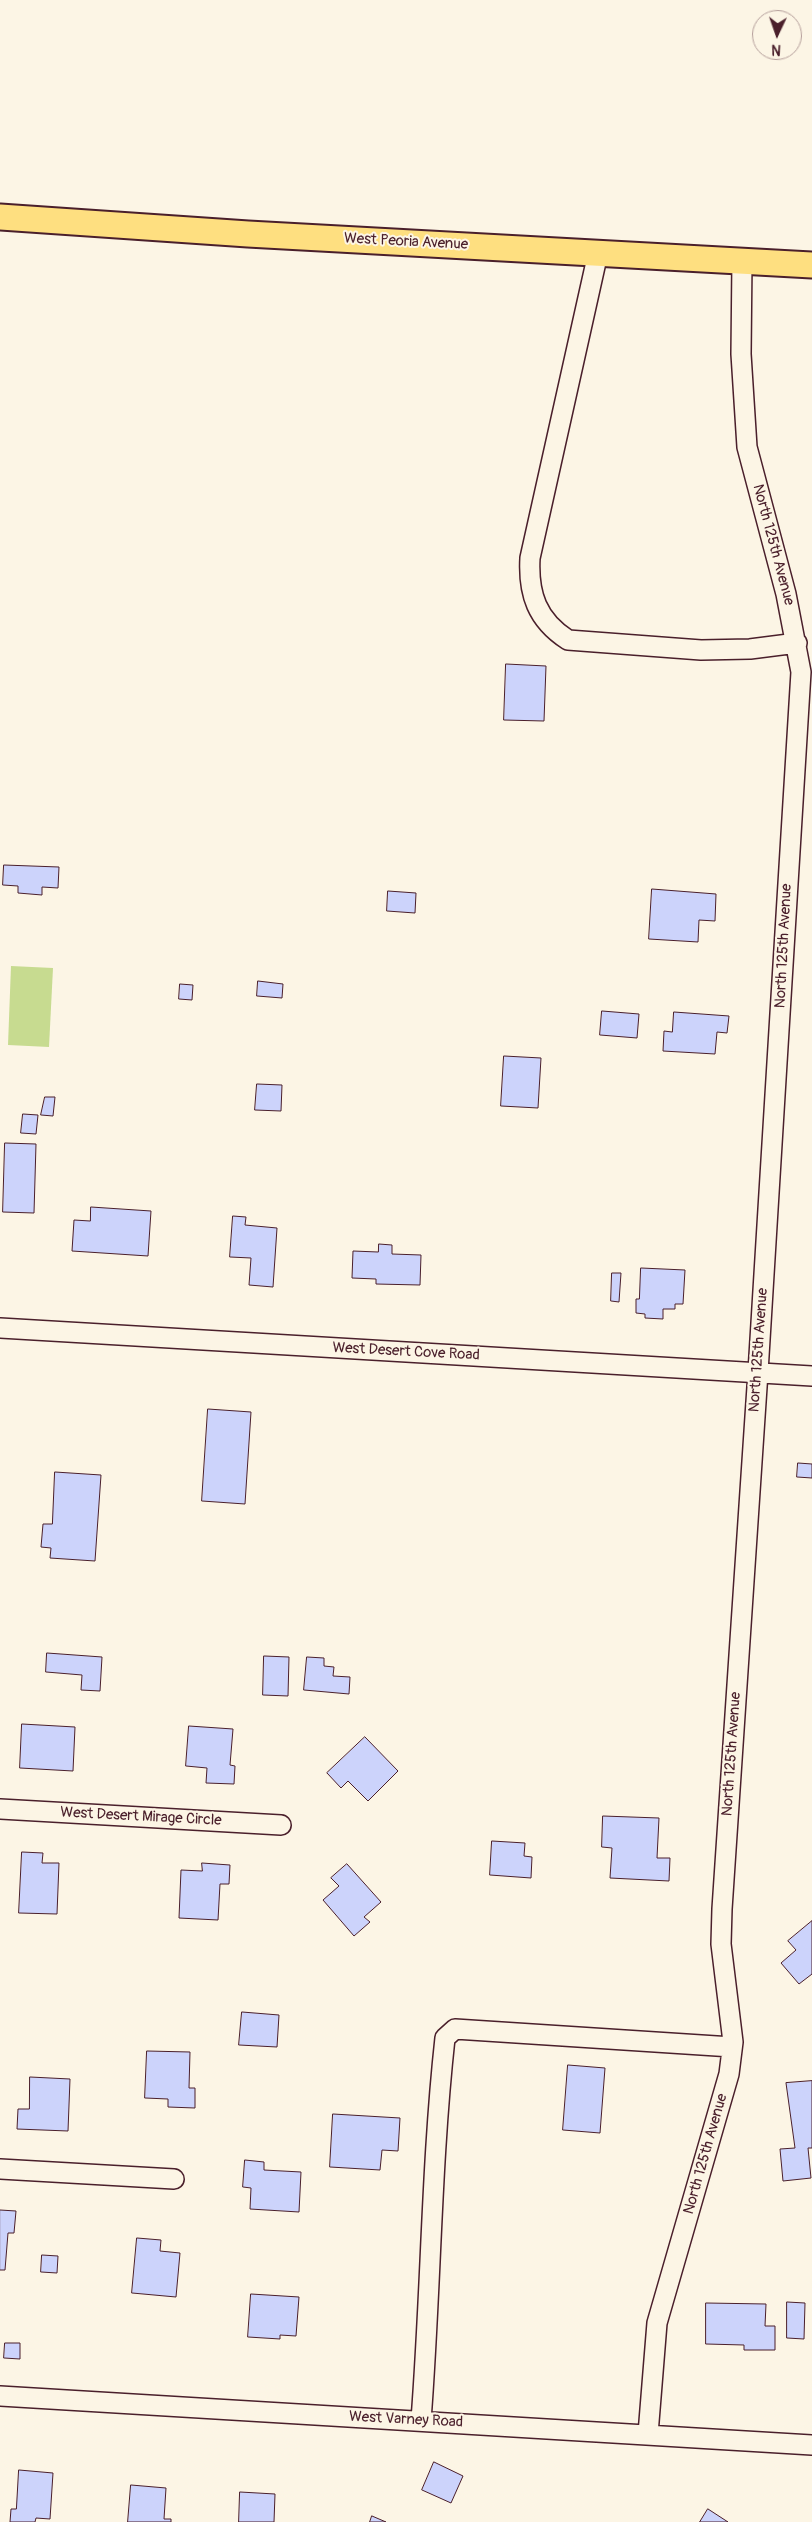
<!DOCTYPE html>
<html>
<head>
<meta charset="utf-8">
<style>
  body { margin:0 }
  #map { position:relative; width:812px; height:2522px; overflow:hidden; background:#fcf5e5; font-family:Pangolin,sans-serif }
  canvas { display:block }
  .north { position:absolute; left:752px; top:10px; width:50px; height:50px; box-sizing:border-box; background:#fcf5e5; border:1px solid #b59f9b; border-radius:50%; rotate:183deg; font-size:14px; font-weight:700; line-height:20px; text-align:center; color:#4a1f2b }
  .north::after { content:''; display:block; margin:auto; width:18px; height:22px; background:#4a1f2b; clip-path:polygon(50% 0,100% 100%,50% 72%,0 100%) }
</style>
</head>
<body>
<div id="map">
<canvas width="812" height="2522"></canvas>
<div class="north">N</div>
</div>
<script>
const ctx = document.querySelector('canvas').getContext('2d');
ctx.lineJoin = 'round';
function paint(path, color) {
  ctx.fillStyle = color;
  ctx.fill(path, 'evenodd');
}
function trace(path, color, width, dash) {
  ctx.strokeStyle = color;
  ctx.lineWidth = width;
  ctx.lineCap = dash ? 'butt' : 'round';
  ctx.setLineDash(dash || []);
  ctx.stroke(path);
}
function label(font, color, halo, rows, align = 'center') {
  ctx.font = font + ' Pangolin,sans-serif';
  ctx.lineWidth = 4;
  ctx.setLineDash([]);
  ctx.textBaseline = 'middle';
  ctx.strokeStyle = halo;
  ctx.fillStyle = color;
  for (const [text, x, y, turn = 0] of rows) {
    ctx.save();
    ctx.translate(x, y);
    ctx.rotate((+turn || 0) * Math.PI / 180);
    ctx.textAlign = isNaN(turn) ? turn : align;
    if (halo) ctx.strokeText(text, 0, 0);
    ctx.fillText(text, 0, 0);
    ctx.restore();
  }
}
const green = new Path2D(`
  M 11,966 L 53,968 L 49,1047 L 8,1045 Z`);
const building = new Path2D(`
  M 506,664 L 546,666 L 544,721 L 504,720 Z
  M 4,865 L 59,867 L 58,888 L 42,887 L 42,895 L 18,893 L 18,886 L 3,885 Z
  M 652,889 L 716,894 L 715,921 L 699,920 L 698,942 L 649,939 Z
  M 388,891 L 416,893 L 415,913 L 387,911 Z
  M 258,981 L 283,984 L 282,998 L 257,996 Z
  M 180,984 L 193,985 L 192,1000 L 179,999 Z
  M 602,1011 L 639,1014 L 637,1038 L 600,1035 Z
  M 674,1012 L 729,1016 L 727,1033 L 717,1032 L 715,1054 L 663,1051 L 664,1031 L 672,1032 Z
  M 504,1056 L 541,1058 L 538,1108 L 501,1106 Z
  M 257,1084 L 282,1085 L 281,1111 L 255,1110 Z
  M 45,1097 L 55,1097 L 53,1116 L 41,1115 Z
  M 23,1114 L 38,1115 L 36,1134 L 21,1133 Z
  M 5,1143 L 36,1144 L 34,1213 L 3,1212 Z
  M 91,1207 L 151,1211 L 148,1256 L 72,1251 L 74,1220 L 90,1221 Z
  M 233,1216 L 246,1217 L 245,1225 L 277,1228 L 273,1287 L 249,1285 L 251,1258 L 230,1257 Z
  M 379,1244 L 392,1245 L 392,1254 L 421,1255 L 420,1285 L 376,1284 L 376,1279 L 352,1278 L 353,1251 L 378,1252 Z
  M 641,1268 L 685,1270 L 683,1304 L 675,1304 L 675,1309 L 663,1309 L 663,1319 L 645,1318 L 645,1314 L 636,1313 L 636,1299 L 639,1299 Z
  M 612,1273 L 621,1273 L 619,1302 L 611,1301 Z
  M 208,1409 L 251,1412 L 245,1504 L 202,1501 Z
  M 798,1463 L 812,1464 L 812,1478 L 797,1477 Z
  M 55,1472 L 101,1475 L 95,1561 L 50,1558 L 51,1548 L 41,1547 L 43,1524 L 52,1524 Z
  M 47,1653 L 102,1657 L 100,1691 L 81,1690 L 82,1675 L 46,1672 Z
  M 264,1656 L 289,1657 L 288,1696 L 263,1695 Z
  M 307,1657 L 324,1658 L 324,1666 L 334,1667 L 333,1676 L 350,1677 L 349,1694 L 304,1690 Z
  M 22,1724 L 75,1727 L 73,1771 L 20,1768 Z
  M 189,1726 L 233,1729 L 230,1765 L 235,1766 L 234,1784 L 206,1783 L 207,1768 L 186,1766 Z
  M 365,1737 L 398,1771 L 368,1801 L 348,1781 L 341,1788 L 327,1773 Z
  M 603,1816 L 659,1818 L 657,1858 L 670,1858 L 669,1881 L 610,1878 L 612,1848 L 602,1847 Z
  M 492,1841 L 525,1843 L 524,1856 L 532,1857 L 531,1878 L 490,1875 Z
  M 22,1852 L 43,1853 L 42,1863 L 59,1863 L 57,1914 L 19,1913 Z
  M 202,1863 L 230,1865 L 229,1884 L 220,1884 L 218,1920 L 179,1918 L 181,1870 L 202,1871 Z
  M 347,1864 L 381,1902 L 364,1917 L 370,1922 L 354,1936 L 323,1900 L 339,1886 L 331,1878 Z
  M 812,1921 L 812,1974 L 799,1984 L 781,1963 L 796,1950 L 788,1941 Z
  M 242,2012 L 279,2015 L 277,2047 L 239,2045 Z
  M 147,2051 L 190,2052 L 189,2088 L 195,2088 L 195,2108 L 168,2107 L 168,2099 L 145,2098 Z
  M 568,2065 L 605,2068 L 600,2133 L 563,2130 Z
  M 30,2077 L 70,2079 L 68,2131 L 17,2129 L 18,2109 L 29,2109 Z
  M 812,2081 L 812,2148 L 808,2148 L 811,2178 L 783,2181 L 780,2149 L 795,2148 L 786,2083 Z
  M 333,2114 L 400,2118 L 398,2151 L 382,2150 L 380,2170 L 330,2167 Z
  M 245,2160 L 264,2162 L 264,2170 L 301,2172 L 299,2212 L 250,2209 L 251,2188 L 243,2187 Z
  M 0,2210 L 16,2211 L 14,2233 L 8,2233 L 5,2270 L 0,2270 Z
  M 137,2238 L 161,2240 L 160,2251 L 180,2253 L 176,2297 L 132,2293 Z
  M 42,2255 L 58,2256 L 57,2273 L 41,2272 Z
  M 251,2294 L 299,2297 L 296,2336 L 280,2335 L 280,2339 L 248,2337 Z
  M 787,2302 L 805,2303 L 804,2339 L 787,2338 Z
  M 706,2303 L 766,2304 L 765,2326 L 775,2326 L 775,2350 L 744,2350 L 744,2345 L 706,2344 Z
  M 5,2343 L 20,2343 L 20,2359 L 4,2358 Z
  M 434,2462 L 463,2476 L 451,2503 L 422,2490 Z
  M 19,2470 L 53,2473 L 50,2519 L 36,2518 L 35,2522 L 10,2522 L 11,2509 L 16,2509 Z
  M 131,2485 L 166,2488 L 164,2519 L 171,2519 L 171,2522 L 128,2522 Z
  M 240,2492 L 275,2494 L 274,2522 L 239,2522 Z
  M 708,2509 L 728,2522 L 700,2522 Z
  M 372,2516 L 386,2522 L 370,2522 Z`);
const minor = new Path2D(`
  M 598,253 L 530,558 C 528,594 537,620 568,640 L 701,650 L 750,649 L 797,643
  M 0,1328 L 812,1376
  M 0,1809 L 281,1825
  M 0,2169 L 174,2179
  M 0,2396 L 812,2445
  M 421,2420 C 431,2293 431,2165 445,2038 L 455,2029 L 732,2047
  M 648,2434 L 657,2323 L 729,2074 L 733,2042 L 721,1944 L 722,1909 L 758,1372 L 801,672 L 786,594 L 747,447 L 741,354 L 742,261`);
const major = new Path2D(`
  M 0,217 L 248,234 L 812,265`);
const streetNames = [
  ["West Peoria Avenue",406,242,3],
  ["North 125th Avenue",773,545,75],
  ["North 125th Avenue",784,946,-87],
  ["North 125th Avenue",759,1350,-86],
  ["West Desert Cove Road",406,1352,3],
  ["North 125th Avenue",732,1754,-86],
  ["West Desert Mirage Circle",141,1817,3],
  ["North 125th Avenue",706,2154,-74],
  ["West Varney Road",406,2420,3]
];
paint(green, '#c7db90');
paint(building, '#ccd3fb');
trace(building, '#4a1f2b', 1);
trace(minor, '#4a1f2b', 22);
trace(major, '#4a1f2b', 29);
trace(minor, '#fcf5e5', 19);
trace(major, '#fedf80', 25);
label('15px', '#4a1f2b', '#fcf5e5', streetNames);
</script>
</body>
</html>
